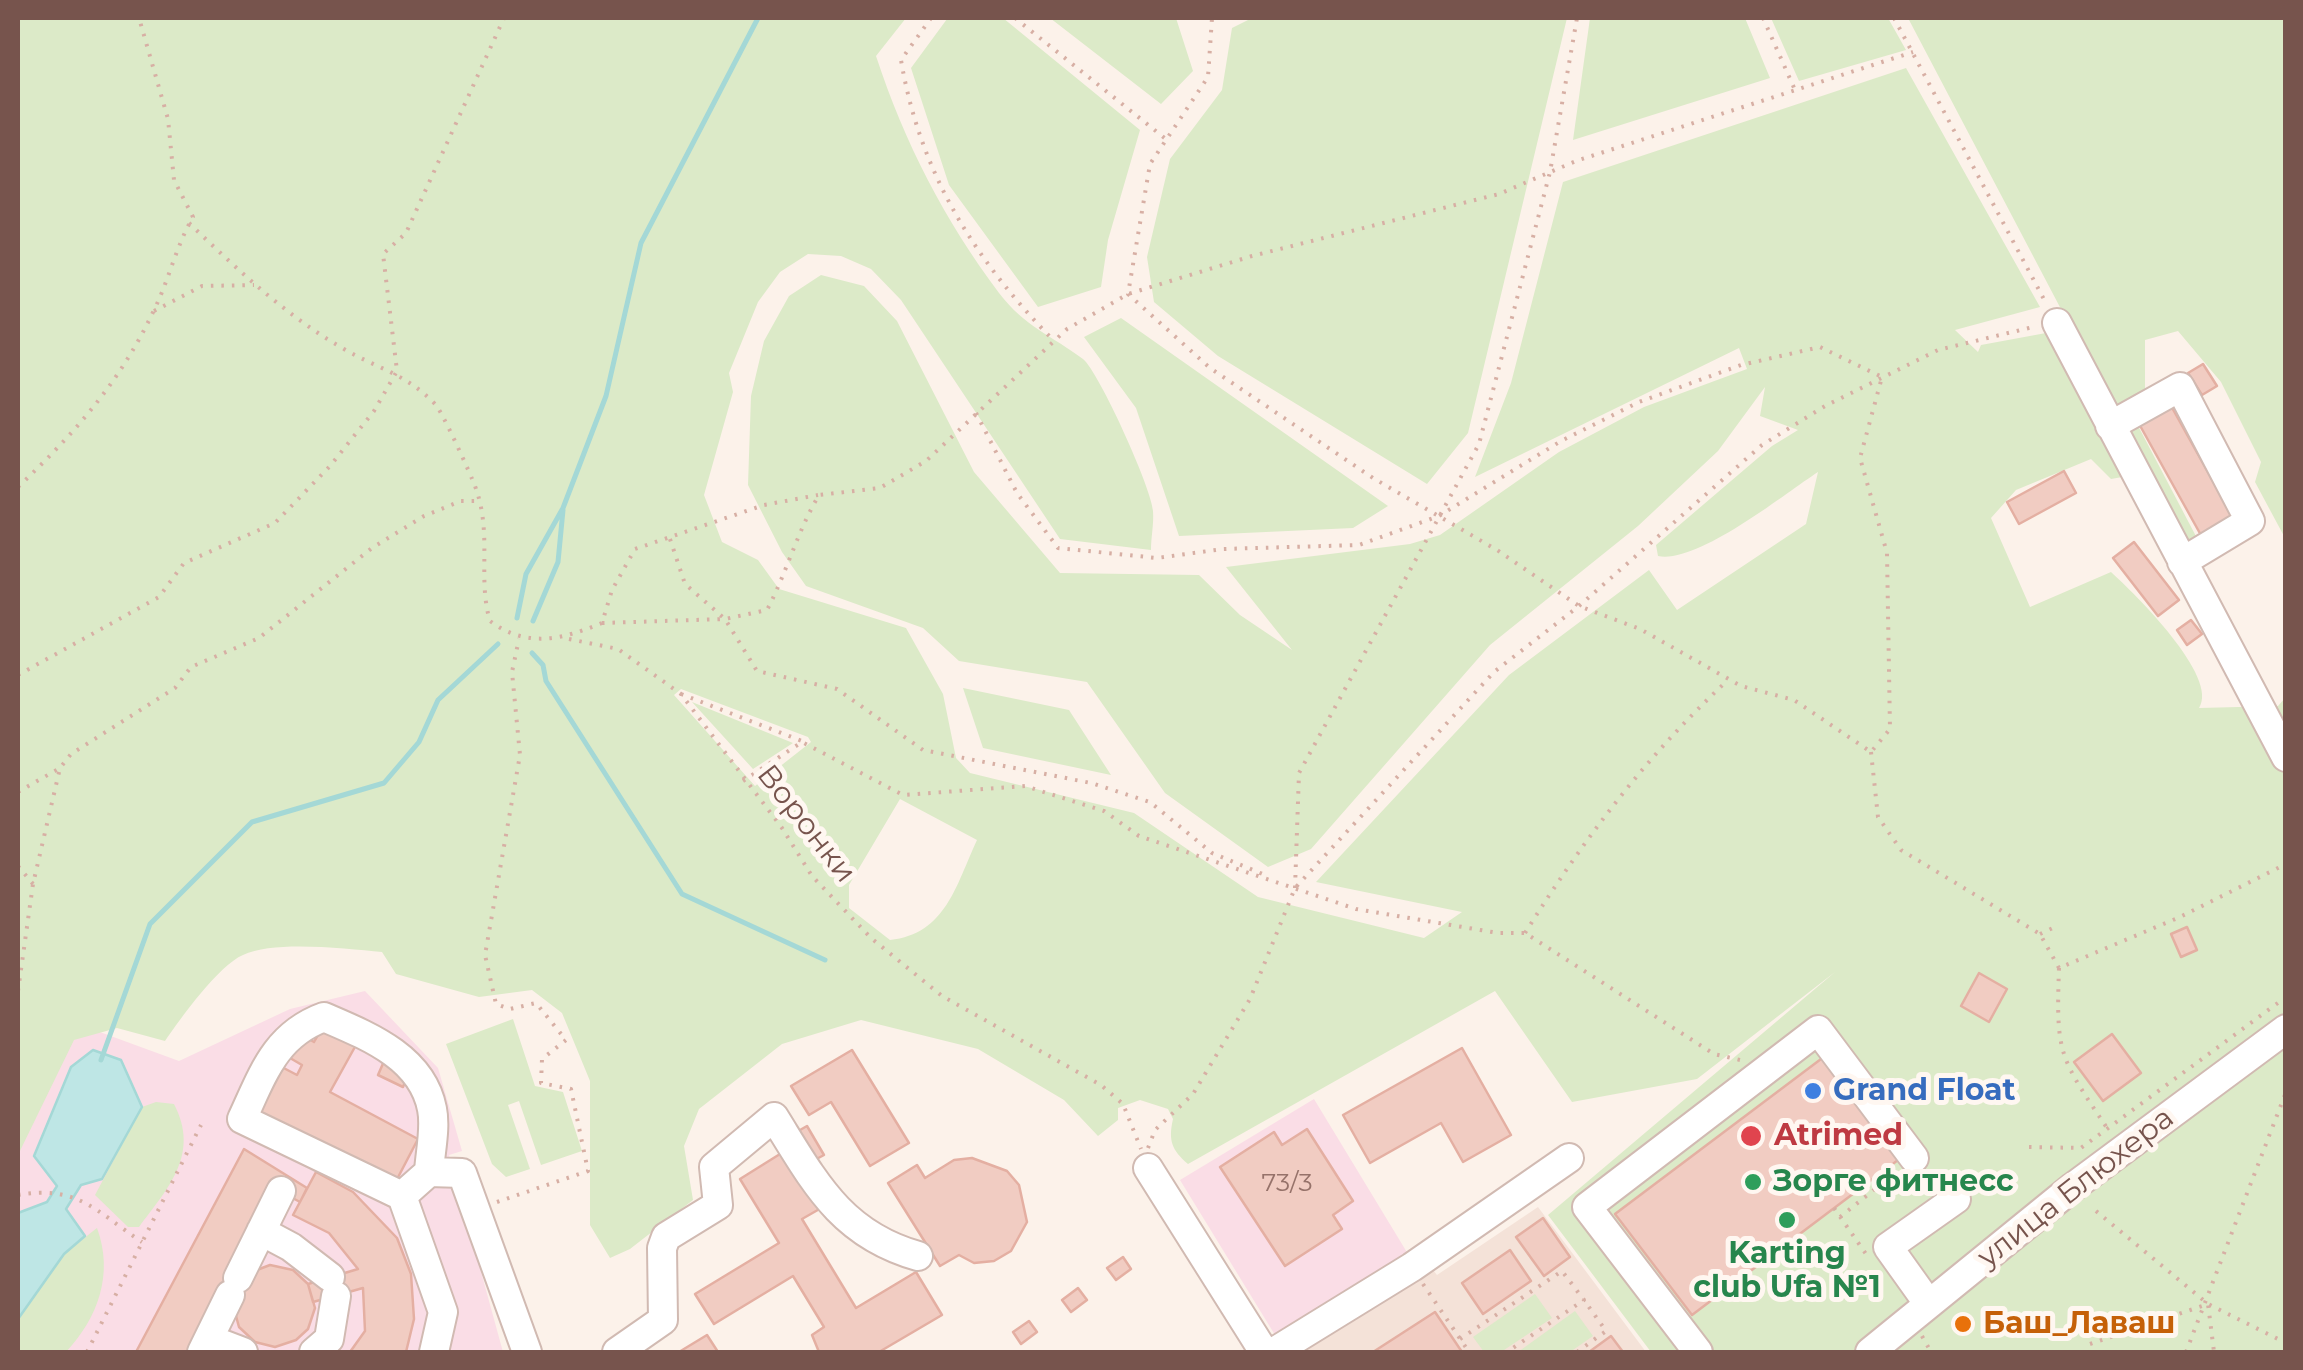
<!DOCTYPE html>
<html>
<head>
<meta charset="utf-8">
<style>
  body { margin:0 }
  #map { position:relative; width:2303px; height:1370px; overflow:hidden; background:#fcf2ea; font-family:Montserrat,sans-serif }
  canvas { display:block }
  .frame { position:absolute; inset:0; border:20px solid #77544d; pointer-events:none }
</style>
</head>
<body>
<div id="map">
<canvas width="2303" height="1370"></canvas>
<div class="frame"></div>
</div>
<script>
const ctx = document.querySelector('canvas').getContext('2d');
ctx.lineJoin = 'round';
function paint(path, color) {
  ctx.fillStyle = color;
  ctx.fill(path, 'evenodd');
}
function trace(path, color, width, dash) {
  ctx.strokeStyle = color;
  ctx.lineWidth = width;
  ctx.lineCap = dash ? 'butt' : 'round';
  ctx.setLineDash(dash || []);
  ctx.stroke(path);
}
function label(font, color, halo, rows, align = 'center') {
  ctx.font = font + ' Montserrat,sans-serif';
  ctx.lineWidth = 10;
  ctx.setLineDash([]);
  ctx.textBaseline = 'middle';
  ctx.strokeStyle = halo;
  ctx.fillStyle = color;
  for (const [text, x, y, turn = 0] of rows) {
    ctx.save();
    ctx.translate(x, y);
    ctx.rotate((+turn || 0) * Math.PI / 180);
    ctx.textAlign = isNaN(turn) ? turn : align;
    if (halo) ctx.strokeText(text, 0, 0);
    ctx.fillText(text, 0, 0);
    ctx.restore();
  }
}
const residential = new Path2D(`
  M 1538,1207 L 1646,1352 L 1302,1352 L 1429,1265 L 1437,1275 Z`);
const medical = new Path2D(`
  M 365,991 L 438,1068 L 462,1151 L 449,1155 L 503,1352 L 18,1352 L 18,1127 L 67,1020 L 179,1061 L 290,1009 Z
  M 1314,1099 L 1408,1254 L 1275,1335 L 1180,1180 Z`);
const green = new Path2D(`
  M 18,18 L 906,18 L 876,56 C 905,144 944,219 999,293 C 1025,327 1051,335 1083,359 C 1099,372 1152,489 1153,511 C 1154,524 1151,537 1151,550 L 1060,539 L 901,300 L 871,269 L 841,256 L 808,254 L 780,272 L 758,302 L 729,373 L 733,392 L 704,495 L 722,542 L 758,560 L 779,589 L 906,628 L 943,694 L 956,758 L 970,773 L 1134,813 L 1258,897 L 1424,938 L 1462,912 L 1316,882 L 1509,675 L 1649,570 L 1677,610 L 1806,524 L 1818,472 C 1784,494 1698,564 1658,556 L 1656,545 L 1772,446 L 1798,430 L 1760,416 L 1765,387 L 1718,451 L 1638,526 L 1490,645 L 1311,849 L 1268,867 L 1165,793 L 1087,682 L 959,661 L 923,628 L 806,586 L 782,552 L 748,485 L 751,396 L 764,341 L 789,296 L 821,275 L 864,286 L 897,321 L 974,472 L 1060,573 L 1199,575 L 1240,615 L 1292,650 L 1226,567 L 1410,544 L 1440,535 L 1559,452 L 1644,407 L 1747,369 L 1739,348 L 1475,477 L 1511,383 L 1563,182 L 1906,68 L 2040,307 L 1955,330 L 1978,352 L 1981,345 L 2046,333 L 2128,476 L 2111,479 L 2091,459 L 2016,490 L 1991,518 L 2030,607 L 2111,572 C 2134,593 2220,677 2199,708 L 2278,706 L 2285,698 L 2285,1352 L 1651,1352 L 1548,1215 L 1835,972 L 1697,1079 L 1572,1102 L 1495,991 L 1188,1164 C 1172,1150 1168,1141 1173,1119 L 1168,1109 L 1140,1100 L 1118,1108 L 1118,1120 L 1098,1136 L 1064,1100 L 978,1049 L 861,1020 L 782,1044 L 699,1109 L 684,1146 L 693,1200 L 630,1249 L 610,1258 L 590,1225 L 590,1081 L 562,1013 L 532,990 L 479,997 L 396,974 L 382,952 C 346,949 275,940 243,955 C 219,965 180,1019 165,1041 L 117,1028 L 74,1040 L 18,1155 ZM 681,689 L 808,737 L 811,742 L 755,786 L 674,695 ZM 900,799 L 977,840 C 956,885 946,934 890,940 L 849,908 L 849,885 Z
  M 1003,18 L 1140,130 L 1108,240 L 1101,287 L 1038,307 L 949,185 L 911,68 L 947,19 Z
  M 1050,18 L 1176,18 L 1193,71 L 1161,104 Z
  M 1252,18 L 1567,18 L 1468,433 L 1427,484 L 1218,356 L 1154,302 L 1147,257 L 1170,159 L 1222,90 L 1232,28 Z
  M 1590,18 L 1745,18 L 1770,78 L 1573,140 Z
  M 1771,18 L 1888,18 L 1906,50 L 1799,81 Z
  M 1908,18 L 2285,18 L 2285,538 L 2255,482 L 2261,462 L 2221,382 L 2178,331 L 2145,340 L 2145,392 L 2114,410 Z
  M 1121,318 L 1388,506 L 1353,528 L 1179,536 L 1136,408 L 1084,337 Z
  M 2136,422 L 2199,542 L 2186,549 L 2123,429 Z
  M 963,688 L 1069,710 L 1111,775 L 983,748 Z
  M 692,702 L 793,743 L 753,769 Z
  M 513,1019 L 535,1086 L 563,1092 L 582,1151 L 541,1165 L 519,1101 L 508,1105 L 530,1169 L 506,1177 L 492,1164 L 446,1044 Z
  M 156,1102 L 174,1104 C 200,1154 169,1187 139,1227 L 128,1227 L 95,1195 L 142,1107 Z
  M 97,1228 C 114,1274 98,1318 66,1352 L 18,1352 L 18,1319 L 64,1254 Z
  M 1535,1294 L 1552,1318 L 1501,1352 L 1484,1352 L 1473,1337 Z
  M 1575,1311 L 1593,1336 L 1570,1352 L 1518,1352 Z`);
const water = new Path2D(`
  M 93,1050 L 121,1060 L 142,1107 L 102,1179 L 81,1185 L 66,1209 L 85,1236 L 64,1254 L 18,1319 L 18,1213 L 47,1202 L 57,1186 L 34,1156 L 71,1067 Z`);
const stream = new Path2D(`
  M 517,618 L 526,574 L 563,508 L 606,396 L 641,243 L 758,18
  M 533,621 L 558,562 L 563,510
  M 532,653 L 543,665 L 546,681 L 682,894 L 825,960
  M 101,1060 L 150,924 L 252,822 L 384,783 L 419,742 L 438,700 L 498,644`);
const building = new Path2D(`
  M 2203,364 L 2217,386 L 2202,395 L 2188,373 Z
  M 2170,404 L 2234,519 L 2202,537 L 2138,422 Z
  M 2064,471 L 2076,493 L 2019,524 L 2007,502 Z
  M 2134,542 L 2179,600 L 2158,616 L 2113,558 Z
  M 2191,620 L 2202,634 L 2187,645 L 2177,630 Z
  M 2187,927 L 2197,950 L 2181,957 L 2171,934 Z
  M 1979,973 L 2007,989 L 1989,1022 L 1961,1006 Z
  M 322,1028 L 356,1045 L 330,1092 L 418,1139 L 394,1185 L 252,1110 L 276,1064 L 297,1075 L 302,1065 L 290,1058 L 302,1035 L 314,1042 Z
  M 2112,1034 L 2141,1073 L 2103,1101 L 2074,1062 Z
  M 1462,1048 L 1511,1135 L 1463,1162 L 1441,1123 L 1370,1163 L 1343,1115 Z
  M 852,1050 L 909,1143 L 870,1166 L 831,1102 L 809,1115 L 791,1086 Z
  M 1829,1053 L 1906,1154 L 1692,1315 L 1615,1214 Z
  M 385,1059 L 410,1070 L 403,1087 L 378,1075 Z
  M 807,1126 L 824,1155 L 809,1163 L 793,1134 Z
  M 1307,1129 L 1353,1201 L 1333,1215 L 1342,1229 L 1285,1266 L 1220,1167 L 1274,1132 L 1282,1145 Z
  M 244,1149 L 307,1188 L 300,1202 L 274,1188 L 249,1273 L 270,1265 L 293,1270 L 308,1284 L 315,1308 L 308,1329 L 296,1340 L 275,1347 L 255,1342 L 239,1327 L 233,1305 L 220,1291 L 187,1352 L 136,1352 Z
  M 788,1149 L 823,1207 L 802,1219 L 856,1308 L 916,1272 L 942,1315 L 879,1352 L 819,1352 L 812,1335 L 824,1327 L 793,1276 L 714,1324 L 695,1294 L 779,1243 L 740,1179 Z
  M 972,1158 L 1007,1171 L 1019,1185 L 1027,1222 L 1011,1251 L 994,1261 L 974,1263 L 959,1255 L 940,1266 L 888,1183 L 917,1165 L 925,1178 L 954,1160 Z
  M 316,1172 L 353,1192 L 397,1238 L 411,1274 L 414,1319 L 406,1352 L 350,1352 L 365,1331 L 363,1288 L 313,1302 L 308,1284 L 358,1269 L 329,1233 L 293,1215 Z
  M 1543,1218 L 1570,1257 L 1544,1276 L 1516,1237 Z
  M 1510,1250 L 1531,1281 L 1483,1314 L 1462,1283 Z
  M 1123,1257 L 1131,1269 L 1116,1280 L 1107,1268 Z
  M 1078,1288 L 1087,1300 L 1071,1312 L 1062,1300 Z
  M 1435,1312 L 1462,1352 L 1373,1352 Z
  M 1029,1321 L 1037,1332 L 1021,1344 L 1013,1332 Z
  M 707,1335 L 718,1352 L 679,1352 Z
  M 1611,1336 L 1623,1352 L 1589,1352 Z`);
const path = new Path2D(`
  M 931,18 L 901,60 C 920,173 974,259 1054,341
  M 1015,18 L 1167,140
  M 1763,18 L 1795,90
  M 1894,18 L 2047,305
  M 189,223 C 237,269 286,316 344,349 C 378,369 405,373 435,404 C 442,411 470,473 475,486 C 493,534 477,578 490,621 C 527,649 563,639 602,623 L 612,590 L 635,549 L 764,505 L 818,495
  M 154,311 L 202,286 L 254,285
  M 976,413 L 1017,493 L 1058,548 L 1157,558 L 1223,549 L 1359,545 L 1439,516 L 1561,441 L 1639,402 L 1741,365 L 1820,347 L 1882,377 L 1860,458 L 1887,553 L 1890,729 L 1871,752 L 1794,700 L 1741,686 L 1640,629 L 1579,606 L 1497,550 L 1373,478 L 1210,368 L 1128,294 L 1150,164 L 1208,77 L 1212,18
  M 18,487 C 74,434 121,381 154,310 C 169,280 176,246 193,217 L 174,180 L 168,119 L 139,18
  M 670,539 L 685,584 L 725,619 L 757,671 L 837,689 L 923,750 L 1091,783 L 1150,802 L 1212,853 L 1265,875
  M 602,623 L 725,619 L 767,610 C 787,572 797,532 819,495 L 880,488 L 926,461 L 1067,329 L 1128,294 L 1252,256 L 1499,194 L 1576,161 L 1913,52
  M 569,639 L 618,649 L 681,694 L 782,828 L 812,876 L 871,938 L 942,996 L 1101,1085 L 1123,1104 L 1141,1149
  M 18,675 L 159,597 L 184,563 L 275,523 L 330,466 L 374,411 L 397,371 L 383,254 L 406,233 L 504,18
  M 681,694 L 802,741
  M 1871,752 L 1878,817 L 1901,850 L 2040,934 L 2059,968 L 2180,917 L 2286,864
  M 743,781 L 802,742 L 903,795 L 1025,786 L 1104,811 L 1139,836 L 1356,909 L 1498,933 L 1525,933 L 1714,1054 L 1740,1060
  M 18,792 L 60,768
  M 18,866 L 33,884
  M 1295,888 L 1299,773 L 1479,444 L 1550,172 L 1577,18
  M 1525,933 C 1584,839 1646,756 1728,680
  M 2040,934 L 2055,927
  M 2059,968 C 2056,1055 2059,1056 2107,1128
  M 18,991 L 33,884 L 60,768 L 71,754 L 175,688 L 191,667 L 259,638 L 372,548 L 424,516 L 461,501 L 479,501
  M 2029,1147 L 2081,1148 L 2286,997
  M 1148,1148 L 1155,1130 L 1193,1094 L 1250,999 L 1295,888 L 1494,672 L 1579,606 L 1762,445 L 1825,406 L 1938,350 L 2033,327
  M 18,1195 C 78,1185 94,1210 142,1242
  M 497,1202 L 588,1171 L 571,1089 L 541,1083 L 542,1059 L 566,1040 L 536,1003 L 510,1009 L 496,1004 L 485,955 L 520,755 L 512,672 L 519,639
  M 1834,1208 L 1866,1254
  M 2096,1211 L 2208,1304 L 2214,1352
  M 1840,1217 L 1895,1173
  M 1423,1284 L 1469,1352
  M 1922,1336 L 1931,1352
  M 1460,1339 L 1562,1271 L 1584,1300 L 1507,1352
  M 2090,1344 L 2208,1304 L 2286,1343
  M 87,1352 L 201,1125
  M 1577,1352 L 1606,1331 L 1584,1300
  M 2186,1352 L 2286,1092`);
const minor = new Path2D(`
  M 2057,323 L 2286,757
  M 2110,426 L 2180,387 L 2250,521 L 2182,562
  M 1148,1168 L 1264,1352
  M 402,1196 L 242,1119 C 263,1074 275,1035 324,1017 C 368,1036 422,1057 432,1109 C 436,1128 430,1153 429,1172
  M 261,1231 L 291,1247 L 330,1277
  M 238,1278 L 281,1191
  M 1928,1303 L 1888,1247 L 1956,1199
  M 209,1339 L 243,1352
  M 202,1352 L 230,1295
  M 314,1352 L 329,1339 L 336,1296
  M 434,1352 L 443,1312 L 402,1196 L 429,1172 L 462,1173 L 527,1352
  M 617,1352 L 663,1320 L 662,1248 L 666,1237 L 718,1205 L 714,1167 L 774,1117 C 814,1181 840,1234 918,1256
  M 1274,1352 L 1412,1267 L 1569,1158
  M 1698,1352 L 1587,1207 L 1818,1030 L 1914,1158
  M 1870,1352 L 2073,1187 L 2286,1029`);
const markers = [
  [1813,1091,10,"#3f7fe0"],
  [1751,1136,12,"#e0444e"],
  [1753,1182,10,"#2e9e5b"],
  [1787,1220,10,"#2e9e5b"],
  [1963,1324,10,"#e8710a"]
];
const numberNames = [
  ["73/3",1287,1184]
];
const streetNames = [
  ["Воронки",806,824,52],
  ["улица Блюхера",2076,1188,-38]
];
const shopNames = [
  ["Grand Float",1833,1091]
];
const healthNames = [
  ["Atrimed",1774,1136]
];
const leisureNames = [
  ["Зорге фитнесс",1773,1182],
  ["Karting",1787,1254,"center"],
  ["club Ufa №1",1787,1288,"center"]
];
const foodNames = [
  ["Баш_Лаваш",1983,1324]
];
paint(residential, '#f4e2d8');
paint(medical, '#fadde6');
paint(green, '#dceac8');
paint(water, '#bee6e5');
trace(water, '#a4d8d6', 2.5);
trace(stream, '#a4d8d6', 5);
paint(building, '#f1ccc2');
trace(building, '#e4afa2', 2.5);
trace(minor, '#d1bab2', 32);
trace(path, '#d7afa4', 4, [2.5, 8]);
trace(minor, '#fff', 28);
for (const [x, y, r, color] of markers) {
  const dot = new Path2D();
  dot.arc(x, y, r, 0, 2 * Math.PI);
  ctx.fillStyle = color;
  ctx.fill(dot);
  trace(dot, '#fff7f1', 4);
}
label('25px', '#96726a', null, numberNames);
label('30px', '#77544d', '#fff7f1', streetNames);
label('bold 30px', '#366cbe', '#fff7f1', shopNames, 'left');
label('bold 30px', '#be3a42', '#fff7f1', healthNames, 'left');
label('bold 30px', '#27864d', '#fff7f1', leisureNames, 'left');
label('bold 30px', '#c56008', '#fff7f1', foodNames, 'left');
</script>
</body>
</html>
